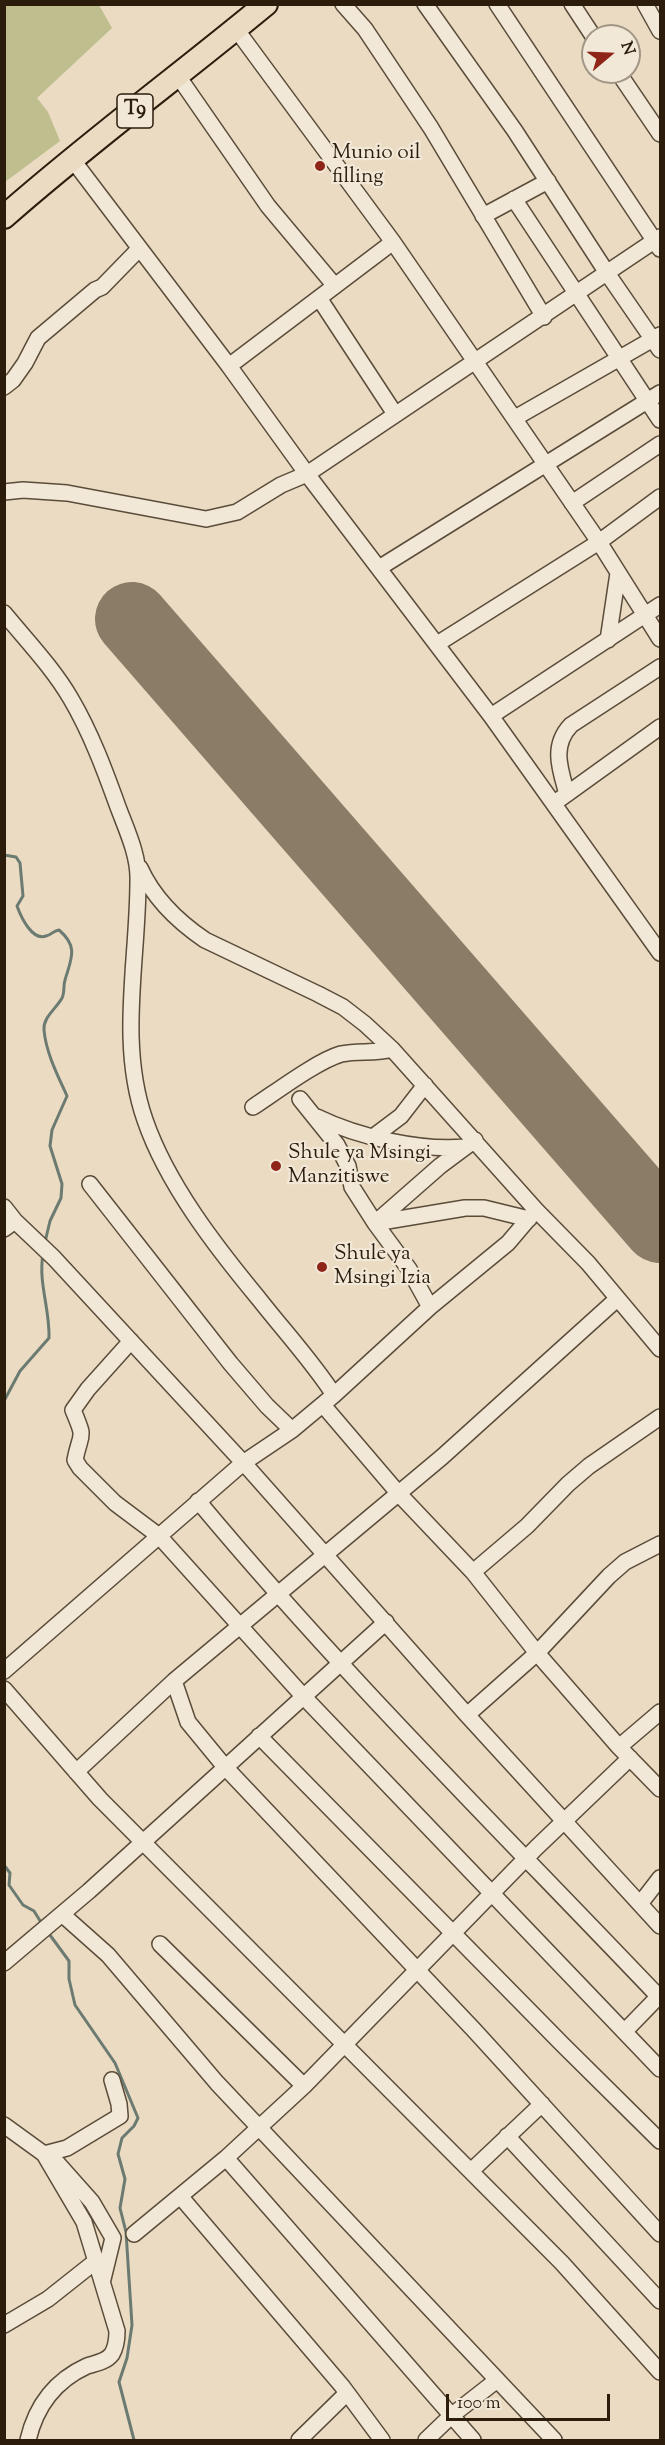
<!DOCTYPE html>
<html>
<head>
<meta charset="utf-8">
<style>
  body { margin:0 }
  #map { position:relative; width:665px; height:2445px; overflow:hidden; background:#eadbc2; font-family:"Sorts Mill Goudy",serif }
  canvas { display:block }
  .frame { position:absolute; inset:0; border:6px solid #2b1c0c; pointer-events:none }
  .north { position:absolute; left:581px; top:24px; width:60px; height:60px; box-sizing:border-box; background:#f1e8d7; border:2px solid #a29686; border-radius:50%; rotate:71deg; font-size:16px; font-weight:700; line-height:24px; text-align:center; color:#2b1c0c }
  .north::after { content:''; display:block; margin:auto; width:21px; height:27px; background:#8f2418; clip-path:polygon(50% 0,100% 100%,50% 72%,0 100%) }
  .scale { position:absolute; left:446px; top:2394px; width:164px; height:27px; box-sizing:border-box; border:3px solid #2b1c0c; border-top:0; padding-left:8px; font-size:18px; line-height:21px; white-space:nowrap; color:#2b1c0c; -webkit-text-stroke:4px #f1e8d7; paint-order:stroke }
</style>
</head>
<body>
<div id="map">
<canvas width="665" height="2445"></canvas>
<div class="frame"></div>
<div class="north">N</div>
<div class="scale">100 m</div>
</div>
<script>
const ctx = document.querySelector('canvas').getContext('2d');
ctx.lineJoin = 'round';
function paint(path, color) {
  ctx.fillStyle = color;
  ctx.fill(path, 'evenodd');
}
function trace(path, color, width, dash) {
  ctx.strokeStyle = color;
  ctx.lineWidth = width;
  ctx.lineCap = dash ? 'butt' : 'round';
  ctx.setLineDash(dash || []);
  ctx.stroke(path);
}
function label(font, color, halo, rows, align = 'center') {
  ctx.font = font + ' "Sorts Mill Goudy",serif';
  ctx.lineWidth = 4.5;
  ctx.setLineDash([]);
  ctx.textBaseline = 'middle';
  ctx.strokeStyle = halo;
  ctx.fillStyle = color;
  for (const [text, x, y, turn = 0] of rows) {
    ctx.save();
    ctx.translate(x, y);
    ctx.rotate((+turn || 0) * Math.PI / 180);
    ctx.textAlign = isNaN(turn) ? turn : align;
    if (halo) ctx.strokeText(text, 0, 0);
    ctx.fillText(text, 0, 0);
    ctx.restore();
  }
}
const green = new Path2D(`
  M 5,4 L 99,5 L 112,28 L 37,98 L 48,112 L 60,141 L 5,182 Z`);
const stream = new Path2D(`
  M 4,855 L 16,857 L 20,863 L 23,896 L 17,906 C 21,917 32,941 46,936 C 52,935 52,931 59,930 C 79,947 71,959 65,980 C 63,986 65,992 62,998 C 56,1009 43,1017 44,1030 C 46,1053 58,1076 67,1096 L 52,1130 L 50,1146 L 62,1184 L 61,1198 L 50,1221 L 45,1242
  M 4,1401 L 20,1371 L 49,1338 C 50,1309 38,1283 43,1254
  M 4,1865 L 10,1873 L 9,1885 L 23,1905 L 34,1911 L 42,1924
  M 47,1931 L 69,1961 L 69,1979 L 75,2005 L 115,2063 L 138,2118 L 134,2126 L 122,2138 L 118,2154 L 125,2179 L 120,2208 L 126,2232 L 132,2325 L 127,2358 L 119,2382 L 134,2440`);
const runway = new Path2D(`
  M 132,619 L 660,1226`);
const minor = new Path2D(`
  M 343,4 L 365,29 L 431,128 L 544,317
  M 425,4 L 515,131 L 607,273 L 660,350
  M 497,4 L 660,249
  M 572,4 L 593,36
  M 645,4 L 660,31
  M 236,29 L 393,242 L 599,542 L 660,497
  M 618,72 L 660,134
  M 178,76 L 268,206 L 335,286
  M 72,159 L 229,366 L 307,474 L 491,716 L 660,953
  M 514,199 L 660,420
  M 483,216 L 548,181
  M 319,298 L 395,414
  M 229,366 L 393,242
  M 4,387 L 13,380 L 25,363 L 38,338 L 95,290 L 102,287 L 139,249
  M 515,418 L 660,335
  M 4,492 L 23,490 L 67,493 L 206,519 L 237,512 L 281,485 L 307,474 L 660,237
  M 572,503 L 660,444
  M 379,568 L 660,393
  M 4,613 C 27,641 53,668 71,699 C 91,733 105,771 118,807 C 127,831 139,856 138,881 C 138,961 118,1043 145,1120 C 167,1184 216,1247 259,1299 C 284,1331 312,1361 334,1395
  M 608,640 L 618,573
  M 437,644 L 599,542 L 660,639
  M 491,716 L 660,605
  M 567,794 C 560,769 551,746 571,725 L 660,667
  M 560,799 L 660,727
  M 140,868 C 154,899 177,921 205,940 L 318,994 L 343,1007 L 365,1024 L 392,1049 L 536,1210 L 588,1263 L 660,1349
  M 300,1099 L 337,1145 L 348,1166 L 352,1187 L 375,1223 L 465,1208 L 484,1208 L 529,1219
  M 253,1107 C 276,1092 317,1061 341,1054 C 358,1050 375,1054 392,1049
  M 317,1117 C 358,1137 420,1151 465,1147
  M 373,1137 L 401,1116 L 425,1085
  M 90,1184 L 231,1364 L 267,1406 L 292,1430
  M 4,1207 L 15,1221
  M 4,1229 L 15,1221 L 54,1258 L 250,1470 L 467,1715 L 660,1926
  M 430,1307 L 409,1269 L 375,1223 L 440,1166 L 475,1140
  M 131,1341 L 88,1389 L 73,1410 C 86,1441 81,1430 75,1460 L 80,1468 L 115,1503 L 159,1536 L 303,1696 L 660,2069
  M 323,1405 L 399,1494 L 473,1572 L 537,1653 L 619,1747 L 660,1789
  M 198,1501 C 343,1675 504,1834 660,1998
  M 473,1572 L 527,1526 L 568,1484 L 589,1466 L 660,1417
  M 4,1671 L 243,1463 L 292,1430 L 334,1395 L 430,1307 L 508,1243 L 536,1210
  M 174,1681 L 188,1722 L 225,1767 L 474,2030 L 660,2234
  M 4,1689 L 100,1799 L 562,2263 L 660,2372
  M 467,1715 L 537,1653 L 609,1576 L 625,1562 L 660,1544
  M 259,1736 L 563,2045 L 660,2141
  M 619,1747 L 660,1712
  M 76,1772 L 174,1681 L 442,1457 L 617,1299
  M 640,1904 L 660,1878
  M 63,1915 L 108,1955 L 217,2083 L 554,2440
  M 160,1944 L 304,2086
  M 4,1963 L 89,1891 L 386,1622
  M 625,2031 L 660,1995
  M 4,2125 L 44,2154 L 84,2222 L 117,2331 C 117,2339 116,2347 112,2354 C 106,2362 96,2363 87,2366 C 54,2381 36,2406 28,2440
  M 507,2136 L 660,2301
  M 44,2154 L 67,2148 L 120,2116 L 119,2104 L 112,2080
  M 52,2157 L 92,2202 L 113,2238 L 103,2279
  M 226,2158 L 473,2440
  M 471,2171 L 542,2104
  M 180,2196 L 342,2386 L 382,2440
  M 134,2234 L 226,2158 L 304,2086 L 536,1848 L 630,1758
  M 4,2325 L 48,2299 L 96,2261
  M 299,2440 L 347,2393
  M 426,2440 L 451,2416 L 497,2380`);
const highway = new Path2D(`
  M 4,217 C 89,142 179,76 266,4`);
const markers = [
  [320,166,6,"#8f2418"],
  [276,1166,6,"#8f2418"],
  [322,1267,6,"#8f2418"]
];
const shields = [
  [135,111,36]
];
const shieldNames = [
  ["T9",135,111]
];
const poiNames = [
  ["Munio oil",332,154],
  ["filling",332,178],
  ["Shule ya Msingi",288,1154],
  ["Manzitiswe",288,1178],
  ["Shule ya",334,1255],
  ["Msingi Izia",334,1279]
];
paint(green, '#bebe8e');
trace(stream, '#6c7b72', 3);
trace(runway, '#8a7c67', 74);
trace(minor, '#5b4c3a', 18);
trace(highway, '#2b1c0c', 26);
trace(minor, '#f1e8d7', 15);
trace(highway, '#eadbc2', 22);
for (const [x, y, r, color] of markers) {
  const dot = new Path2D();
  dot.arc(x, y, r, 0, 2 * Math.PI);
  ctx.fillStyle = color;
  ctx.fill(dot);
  trace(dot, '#f1e8d7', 2);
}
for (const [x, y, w] of shields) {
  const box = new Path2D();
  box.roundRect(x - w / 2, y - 17, w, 34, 4.5);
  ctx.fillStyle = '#f1e8d7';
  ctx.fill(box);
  trace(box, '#2b1c0c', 1.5);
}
label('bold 20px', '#2b1c0c', null, shieldNames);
label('21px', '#2b1c0c', '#f1e8d7', poiNames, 'left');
</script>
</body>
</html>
